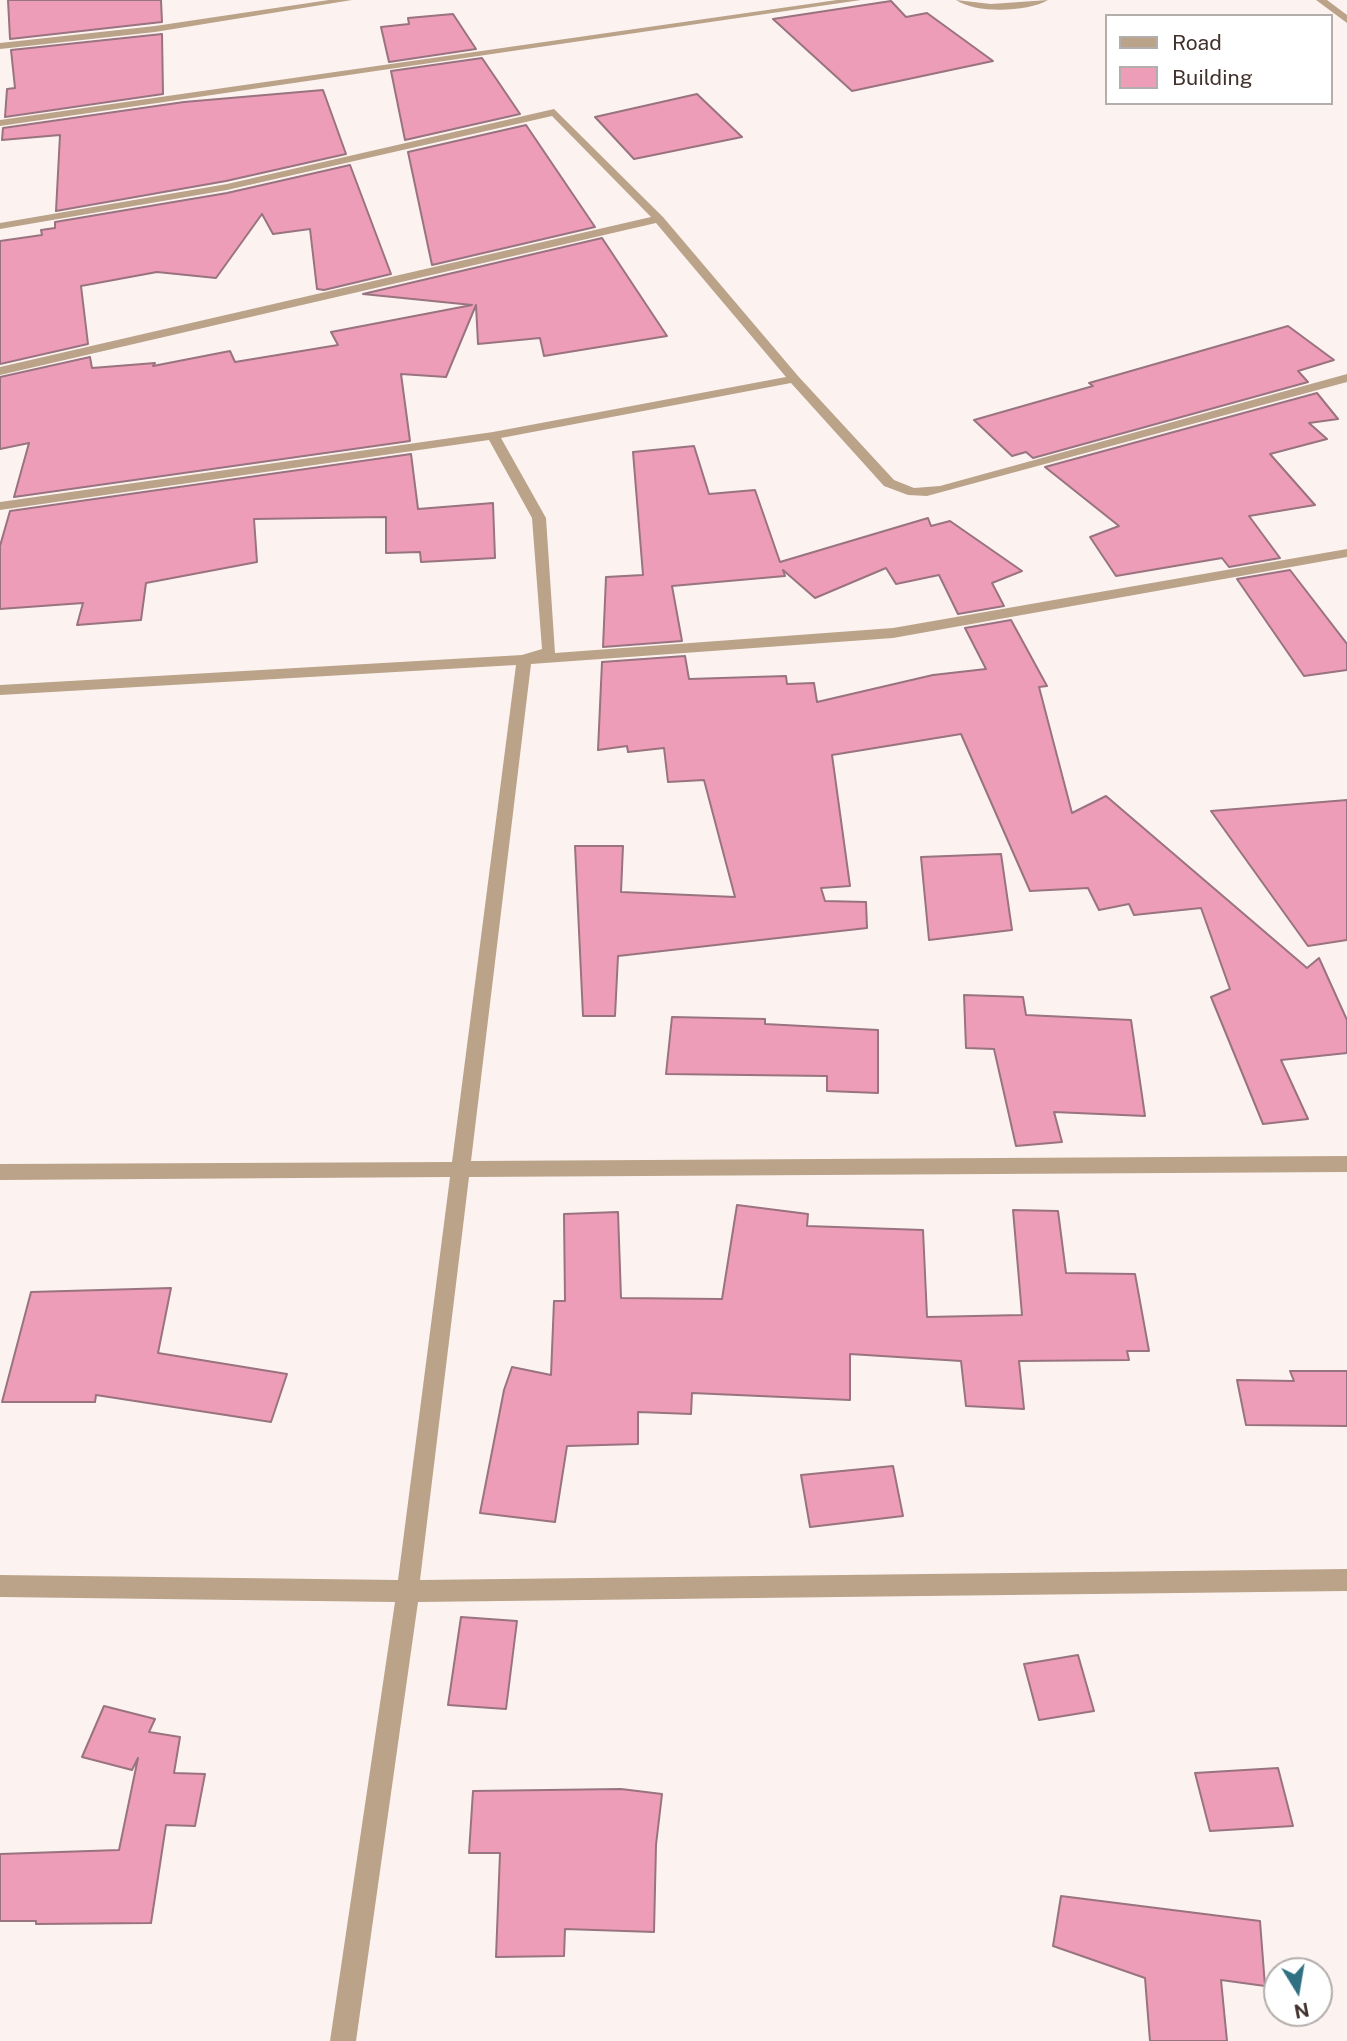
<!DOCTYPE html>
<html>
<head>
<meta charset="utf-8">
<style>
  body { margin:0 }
  #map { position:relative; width:1347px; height:2041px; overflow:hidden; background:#fcf3f1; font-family:"Public Sans",sans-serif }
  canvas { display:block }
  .legend { position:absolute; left:1105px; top:14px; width:228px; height:91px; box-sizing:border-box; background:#fff; border:2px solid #b3adab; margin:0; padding:9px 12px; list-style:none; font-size:21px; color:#41312d }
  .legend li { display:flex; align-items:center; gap:14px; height:35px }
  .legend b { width:35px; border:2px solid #b3adab }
  .north { position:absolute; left:1263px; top:1957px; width:70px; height:70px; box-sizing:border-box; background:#fff; border:2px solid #b3adab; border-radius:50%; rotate:169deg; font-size:19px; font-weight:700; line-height:28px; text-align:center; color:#41312d }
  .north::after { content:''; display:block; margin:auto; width:24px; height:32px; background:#2f7183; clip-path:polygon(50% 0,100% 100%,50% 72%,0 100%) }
</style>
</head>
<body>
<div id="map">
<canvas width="1347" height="2041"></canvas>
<ul class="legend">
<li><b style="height:9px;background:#bba389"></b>Road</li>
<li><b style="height:19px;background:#ed9db8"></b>Building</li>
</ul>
<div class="north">N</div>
</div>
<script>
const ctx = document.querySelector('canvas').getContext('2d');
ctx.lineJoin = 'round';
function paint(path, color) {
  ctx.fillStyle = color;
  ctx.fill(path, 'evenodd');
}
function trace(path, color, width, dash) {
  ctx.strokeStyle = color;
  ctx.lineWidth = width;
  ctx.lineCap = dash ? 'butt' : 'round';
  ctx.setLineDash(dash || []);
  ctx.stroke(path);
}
const building = new Path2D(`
  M 8,0 L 161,0 L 162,22 L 10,39 Z
  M 891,1 L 906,17 L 927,13 L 993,61 L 852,91 L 773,19 Z
  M 453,14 L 476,49 L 389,62 L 381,27 L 409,24 L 408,18 Z
  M 162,34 L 163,94 L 5,117 L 7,89 L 15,88 L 11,50 Z
  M 482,58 L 520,114 L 405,140 L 391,71 Z
  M 323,90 L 346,154 L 226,181 L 56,211 L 60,135 L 2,140 L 3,128 L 184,102 Z
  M 697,94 L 742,137 L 634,159 L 595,117 Z
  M 526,125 L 595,227 L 432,265 L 408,152 Z
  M 350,165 L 391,274 L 324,290 L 317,289 L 310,229 L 273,234 L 262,214 L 216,278 L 157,272 L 81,286 L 88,344 L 0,364 L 0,241 L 42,235 L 41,230 L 55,228 L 55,222 L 227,193 Z
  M 602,238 L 667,336 L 544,356 L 540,338 L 478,344 L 476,305 L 446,377 L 401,374 L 410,441 L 14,497 L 29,443 L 0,449 L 0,377 L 90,357 L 92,368 L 155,363 L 153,366 L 230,351 L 235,362 L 338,345 L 331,332 L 472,305 L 363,294 Z
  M 1288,326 L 1334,360 L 1298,371 L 1308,382 L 1033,458 L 1026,452 L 1012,456 L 974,420 L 1093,386 L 1089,383 Z
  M 1317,393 L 1338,419 L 1309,423 L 1327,439 L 1270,454 L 1315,505 L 1249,516 L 1280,558 L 1229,567 L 1222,558 L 1116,576 L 1090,537 L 1119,526 L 1045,467 Z
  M 694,446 L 709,494 L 755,490 L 780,562 L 928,518 L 931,526 L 950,521 L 1022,571 L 992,583 L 1004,606 L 958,614 L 939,575 L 896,584 L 886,568 L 815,598 L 783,570 L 785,576 L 672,586 L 682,641 L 603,647 L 606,577 L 643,575 L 633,452 Z
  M 411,454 L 418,509 L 493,503 L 495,558 L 421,562 L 420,552 L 386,553 L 386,517 L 254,519 L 257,562 L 146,583 L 141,620 L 77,625 L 83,603 L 0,609 L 0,546 L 10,511 Z
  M 1290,570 L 1347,644 L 1347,670 L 1304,676 L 1237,579 Z
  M 1011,620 L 1047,686 L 1039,687 L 1072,813 L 1106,796 L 1307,968 L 1319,958 L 1347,1020 L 1347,1053 L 1281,1060 L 1308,1119 L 1263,1124 L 1211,997 L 1230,989 L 1201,908 L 1134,915 L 1129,904 L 1099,910 L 1088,888 L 1030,891 L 961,734 L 832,755 L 850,886 L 821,888 L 825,901 L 866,902 L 867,928 L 618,956 L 615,1016 L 583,1016 L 575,846 L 623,846 L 621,892 L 735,897 L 704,780 L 668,782 L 664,748 L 628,752 L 627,746 L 598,750 L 602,662 L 685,656 L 689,679 L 786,676 L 787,684 L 814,683 L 817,702 L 933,675 L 986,669 L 965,628 Z
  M 1347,800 L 1347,940 L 1308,946 L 1211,811 Z
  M 1001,854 L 1012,930 L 929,940 L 921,857 Z
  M 964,995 L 1023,997 L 1026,1015 L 1131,1020 L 1145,1116 L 1054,1112 L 1062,1142 L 1016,1146 L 994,1049 L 966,1048 Z
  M 672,1017 L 765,1019 L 765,1024 L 878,1030 L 878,1093 L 827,1091 L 827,1076 L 666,1074 Z
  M 737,1205 L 808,1214 L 807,1226 L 923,1230 L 927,1317 L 1022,1315 L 1013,1210 L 1058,1211 L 1066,1273 L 1135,1274 L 1149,1351 L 1127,1351 L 1129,1360 L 1019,1361 L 1024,1409 L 966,1406 L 961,1361 L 850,1354 L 850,1400 L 692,1393 L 691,1414 L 638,1412 L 638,1444 L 567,1446 L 555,1522 L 480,1513 L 504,1390 L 512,1367 L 551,1375 L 554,1301 L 565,1301 L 564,1214 L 618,1212 L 621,1298 L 722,1299 Z
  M 171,1288 L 158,1353 L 287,1374 L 271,1422 L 96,1395 L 95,1402 L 2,1402 L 31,1292 Z
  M 1290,1371 L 1347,1371 L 1347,1426 L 1246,1425 L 1237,1380 L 1294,1381 Z
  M 893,1466 L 903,1516 L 810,1527 L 801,1475 Z
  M 461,1617 L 517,1621 L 506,1709 L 448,1705 Z
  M 1078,1655 L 1094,1711 L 1039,1720 L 1024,1664 Z
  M 104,1706 L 155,1719 L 149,1732 L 180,1737 L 174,1773 L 205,1774 L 195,1826 L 166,1825 L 151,1923 L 36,1924 L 36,1921 L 0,1921 L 0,1854 L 119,1850 L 138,1758 L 132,1770 L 82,1757 Z
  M 1278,1768 L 1293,1826 L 1210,1831 L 1195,1773 Z
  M 621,1789 L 662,1794 L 656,1845 L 654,1932 L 565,1929 L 564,1956 L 496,1957 L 500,1853 L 469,1853 L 473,1791 Z
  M 1061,1896 L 1260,1921 L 1265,1986 L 1221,1980 L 1227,2041 L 1150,2041 L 1145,1978 L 1053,1946 Z`);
const street = new Path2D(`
  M 329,0 L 352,0 L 155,32 L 0,49 L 0,43 L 155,26 Z
  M 837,0 L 861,0 L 0,126 L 0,120 Z
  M 956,0 L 991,4 L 1048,0 C 1028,12 976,14 956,0 Z
  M 1316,0 L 1327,0 L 1347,15 L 1347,23 Z
  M 554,109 L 663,217 L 798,376 L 894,480 L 914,488 L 940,486 L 1347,374 L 1347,382 L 927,496 L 908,495 L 884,486 L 791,383 L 501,438 L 546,518 L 555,653 L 893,628 L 1347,549 L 1347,557 L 893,638 L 531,664 L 471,1161 L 1347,1156 L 1347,1172 L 469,1177 L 420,1580 L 1347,1569 L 1347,1591 L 418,1602 L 356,2041 L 330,2041 L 395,1602 L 0,1597 L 0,1575 L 398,1580 L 450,1177 L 0,1180 L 0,1164 L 452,1162 L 516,665 L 0,695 L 0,685 L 522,655 L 542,649 L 532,518 L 489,440 L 0,510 L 0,502 L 493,432 L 786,377 L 656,223 L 0,375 L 0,367 L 651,217 L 552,116 L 227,190 L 0,229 L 0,223 L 227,184 Z`);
paint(building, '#ed9db8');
trace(building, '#99737f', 2);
paint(street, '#bba389');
</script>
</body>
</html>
